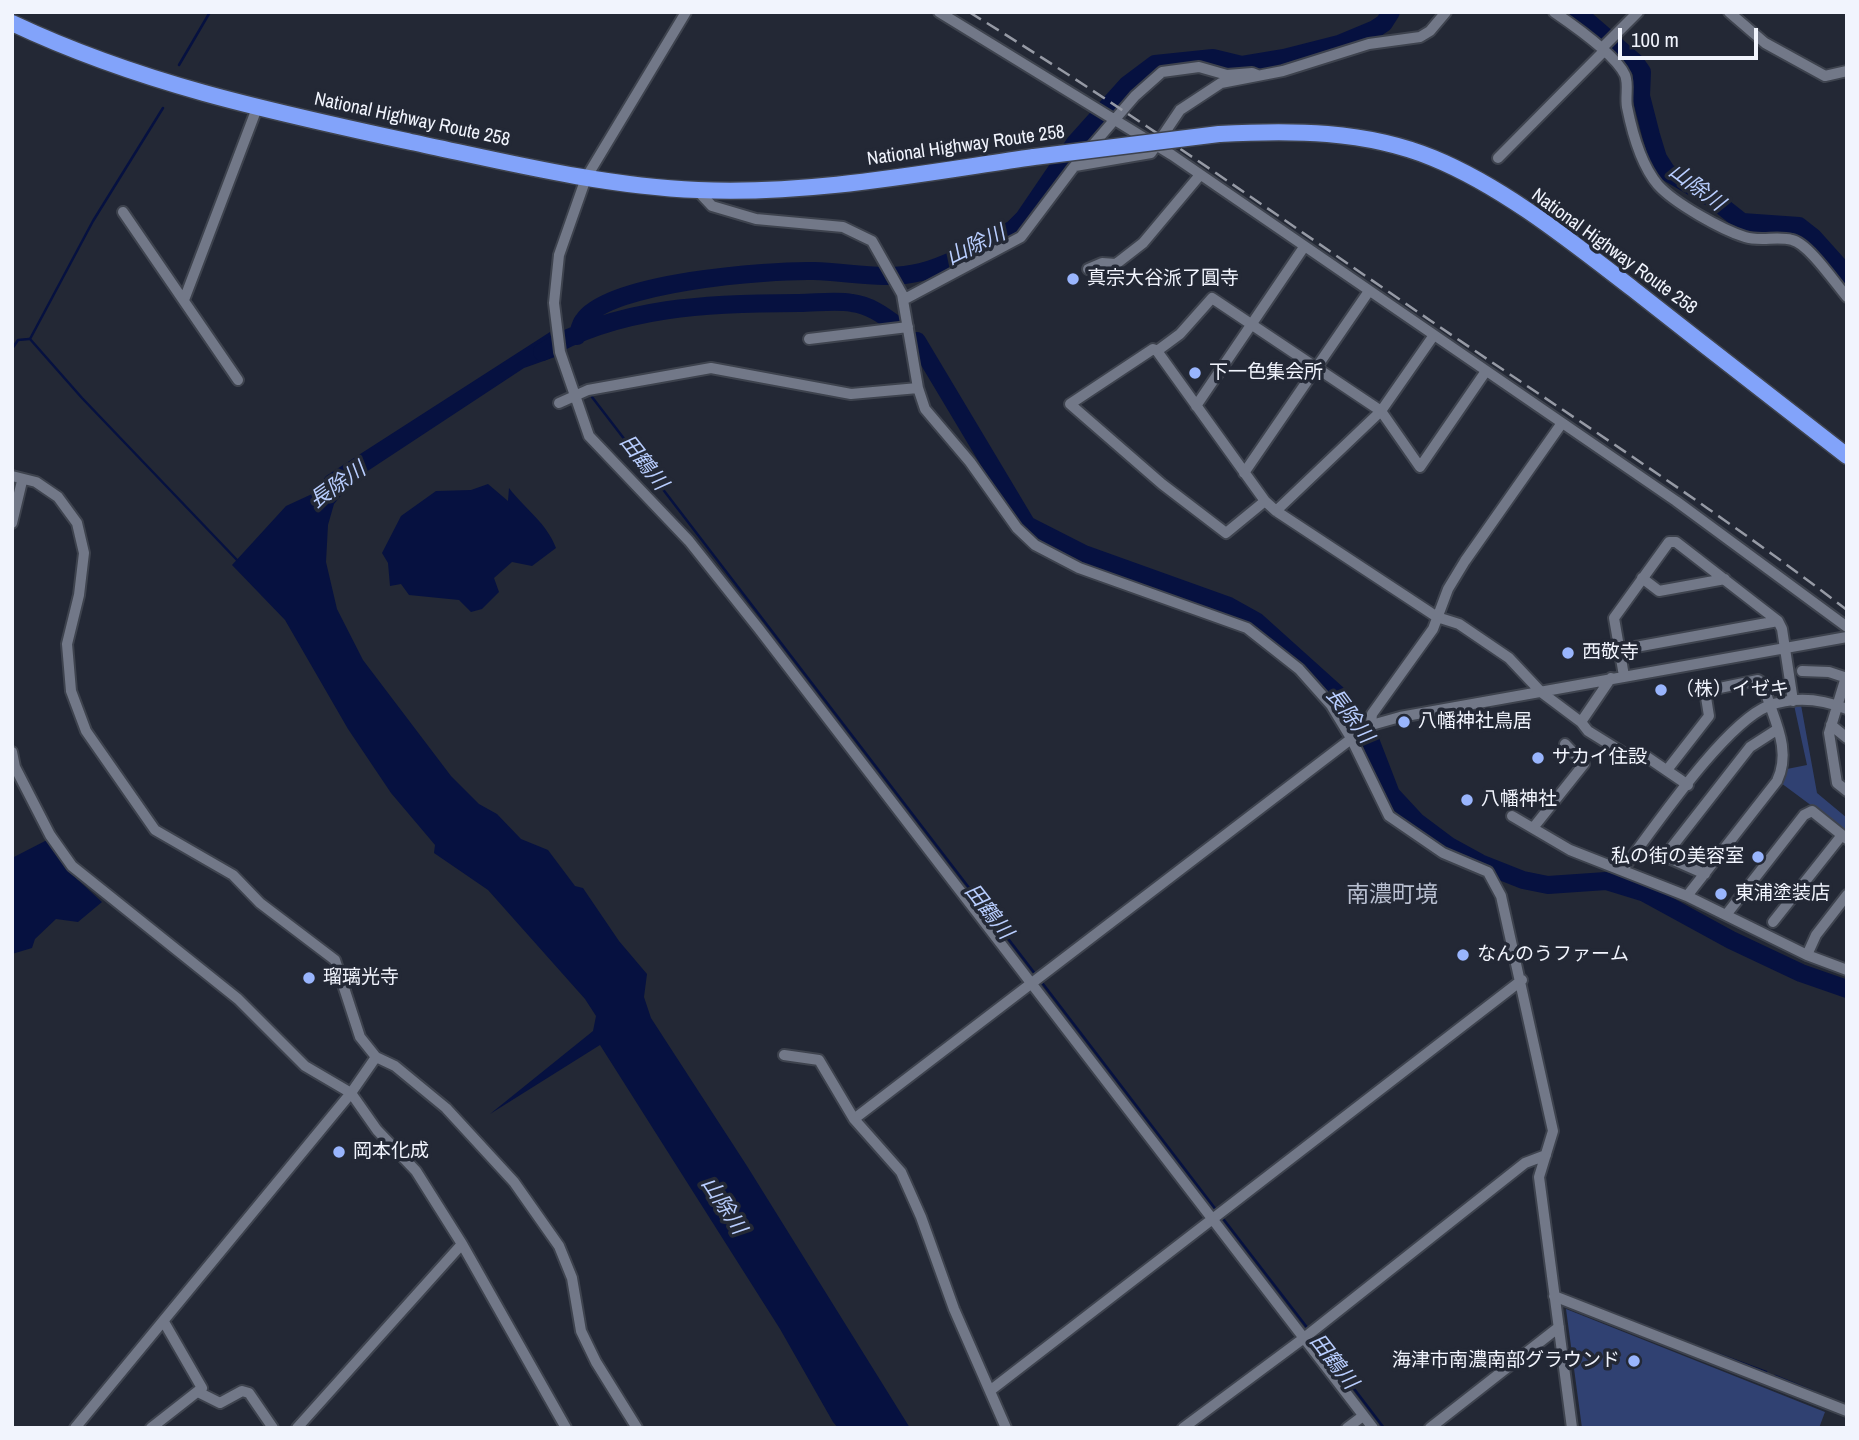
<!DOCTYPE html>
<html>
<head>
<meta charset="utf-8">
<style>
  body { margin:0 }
  #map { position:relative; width:1859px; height:1440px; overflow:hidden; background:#232835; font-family:"Archivo Narrow",sans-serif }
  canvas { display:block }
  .frame { position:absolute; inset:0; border:14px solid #f1f4fd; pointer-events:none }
  .scale { position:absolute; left:1618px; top:28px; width:140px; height:32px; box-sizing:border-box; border:4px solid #f1f4fd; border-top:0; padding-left:9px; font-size:21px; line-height:24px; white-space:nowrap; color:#f1f4fd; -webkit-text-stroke:5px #232835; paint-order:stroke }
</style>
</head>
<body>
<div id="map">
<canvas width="1859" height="1440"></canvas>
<div class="frame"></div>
<div class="scale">100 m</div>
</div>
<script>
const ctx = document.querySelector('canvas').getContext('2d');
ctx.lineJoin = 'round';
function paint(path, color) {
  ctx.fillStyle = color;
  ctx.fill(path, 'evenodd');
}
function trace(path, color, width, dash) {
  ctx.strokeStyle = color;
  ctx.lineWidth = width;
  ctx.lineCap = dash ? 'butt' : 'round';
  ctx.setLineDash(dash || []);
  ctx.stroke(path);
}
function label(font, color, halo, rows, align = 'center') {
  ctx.font = font + ' "Archivo Narrow","Noto Sans JP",sans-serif';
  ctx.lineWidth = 7;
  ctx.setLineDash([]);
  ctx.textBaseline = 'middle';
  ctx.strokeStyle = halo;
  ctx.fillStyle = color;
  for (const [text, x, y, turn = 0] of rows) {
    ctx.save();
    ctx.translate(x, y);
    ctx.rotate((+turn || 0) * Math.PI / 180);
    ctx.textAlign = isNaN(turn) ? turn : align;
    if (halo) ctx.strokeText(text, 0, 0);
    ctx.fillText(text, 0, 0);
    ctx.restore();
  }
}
const green = new Path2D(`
  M 1794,705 L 1801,705 L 1817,793 L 1847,818 L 1847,832 L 1781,783 L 1787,769 L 1807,765 Z
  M 1566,1309 L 1825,1412 L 1819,1428 L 1582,1428 Z`);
const water = new Path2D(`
  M 550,332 L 555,357 L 524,368 L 354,480 L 334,504 L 328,525 L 326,562 L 337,609 L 363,660 L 451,776 L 479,804 L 497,814 L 521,839 L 548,850 L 575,886 L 583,888 L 619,941 L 647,974 L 644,997 L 651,1018 L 747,1166 L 910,1428 L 838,1428 L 833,1422 L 780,1329 L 600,1045 L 490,1114 L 593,1031 L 596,1016 L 585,999 L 488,890 L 434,853 L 435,845 L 391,793 L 348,729 L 285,620 L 232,565 L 286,506 L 312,494 L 326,476 Z
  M 488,484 L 508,501 L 509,488 C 524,508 547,523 556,548 L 532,566 L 512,562 L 494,578 L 499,592 L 482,609 L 471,612 L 459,600 L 409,595 L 401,584 L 390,586 L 388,563 L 382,553 L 401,516 L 436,491 L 471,490 Z
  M 47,840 L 66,869 L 102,902 L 78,922 L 56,919 L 35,939 L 32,948 L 12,954 L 12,858 Z`);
const stream = new Path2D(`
  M 179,65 L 210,12
  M 163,108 L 93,221 L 30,339 L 82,398 L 237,560
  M 12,349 L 18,340 L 29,339
  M 592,397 L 1036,975
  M 1040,980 L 1217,1211
  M 1221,1216 L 1309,1330
  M 1588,1304 L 1625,1318
  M 1635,1322 L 1671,1336
  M 1313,1335 L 1384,1428
  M 1677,1339 L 1766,1372
  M 1775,1376 L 1814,1392`);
const river = new Path2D(`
  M 1577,12 L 1635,62 L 1642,72 L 1641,96 L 1651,135 L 1658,158 L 1667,172 L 1713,199 L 1742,222 L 1799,226 L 1813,237 L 1847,275
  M 577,336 C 579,332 580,325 583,321 C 608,282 769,270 814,271 C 850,272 886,281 921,272 C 949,265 987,244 1013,229 L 1024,218 L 1075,143 L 1127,85 L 1155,64 L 1213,58 L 1242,65 L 1284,58 L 1339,44 L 1375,29 L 1384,23 L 1391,12
  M 917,341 L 1027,525 L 1084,554 L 1229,606 L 1256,621 L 1336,693 L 1369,737 L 1391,794 L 1417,822 L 1449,846 L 1480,863 L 1523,880 L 1548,885 L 1606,881 L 1645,893 L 1731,940 L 1801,973 L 1847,989
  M 542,352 C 618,306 713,303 799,303 C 816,303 836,300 852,303 C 869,305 883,315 895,324`);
const minor = new Path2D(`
  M 686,12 L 586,178 L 559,255 L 554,303 L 560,352 L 589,436 L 689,541 L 759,629 L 1373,1428
  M 939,12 L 1172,155 L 1676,501 L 1847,627
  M 1554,12 C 1573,25 1616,55 1625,75 C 1629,85 1625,96 1627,107 C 1632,132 1641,165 1658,185 C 1674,203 1722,230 1745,237 C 1760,242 1777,236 1792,240 C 1808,243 1835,283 1847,297
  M 1729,12 L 1765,43 L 1825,76 L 1847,71
  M 1602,48 L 1638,12
  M 1498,158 L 1604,51
  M 1075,166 L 1151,153 L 1180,110 L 1221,83 L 1283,71 L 1369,44 L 1420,37 L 1430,31 L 1446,12
  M 697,190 L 712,206 L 756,219 L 843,227 L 872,241 L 902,294 L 918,388 L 925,409 L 970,462 L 1017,528 L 1035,545 L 1079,568 L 1247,628 L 1299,669 L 1331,705 L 1351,738 L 1389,816 L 1443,853 L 1488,872 L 1501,896 L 1553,1131 L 1539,1177 L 1572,1428
  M 123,212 L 238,380
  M 1088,269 L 1102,263 L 1116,264 L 1143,243 L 1200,175
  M 184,300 L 257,108
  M 903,300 L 1021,237 L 1073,168 L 1135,96 L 1162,72 L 1199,67 L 1227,75 L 1252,73 L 1257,75
  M 809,339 L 908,327
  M 1157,351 L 1180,334 L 1212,298 L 1381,411 L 1420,467 L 1486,371
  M 559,403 L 588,390 L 711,368 L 851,394 L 918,388
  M 1196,406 L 1304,247
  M 1244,473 L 1369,291
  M 12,476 L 36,482 L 58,497 L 77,523 L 84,553 L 79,595 L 67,644 L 71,691 L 86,731 L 155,830 L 233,875 L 260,903 L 335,960 L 360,1037 L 376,1057 L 395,1066 L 446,1108 L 514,1182 L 559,1246 L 572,1278 L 581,1331 L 596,1362 L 637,1428
  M 1265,501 L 1226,533 L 1162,484 L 1070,404 L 1153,349 L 1157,351 L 1265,501 L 1276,511 L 1437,617 L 1459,624 L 1509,658 L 1541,692 L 1581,722 L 1588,731 L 1625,754 L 1644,755 L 1688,785
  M 1276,511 L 1381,411 L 1434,335
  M 12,523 L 22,481
  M 1642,578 L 1659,591 L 1725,579
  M 1619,650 L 1778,621
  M 1802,671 L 1829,672 L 1847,678
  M 1624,676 L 1614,618 L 1669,542 L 1676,542 L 1778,621 L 1782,629 L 1793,701
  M 1846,677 L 1829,733 L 1837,783 L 1847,791
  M 1581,722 L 1611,678
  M 1371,724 L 1372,714 L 1433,629 L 1448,589 L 1465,561 L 1562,423
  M 1831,725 L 1847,738
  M 12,752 L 15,767 L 50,835 L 72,866 L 238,999 L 305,1066 L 351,1093 L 377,1130 L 416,1171 L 462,1244 L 566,1428
  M 1667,770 L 1709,716 L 1705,691 L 1758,680 L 1763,683 C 1771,716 1793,747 1777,781 L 1687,896
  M 1512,816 L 1570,850 L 1687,896 L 1807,955 L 1847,970
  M 1533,828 L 1584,764 L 1565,744
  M 1623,869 C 1654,828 1724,724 1768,706 C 1794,696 1822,699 1847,709
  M 1705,874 L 1671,859 L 1668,852 L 1750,747 L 1778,729
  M 1726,915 L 1804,815 L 1812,811 L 1847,839
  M 1773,922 L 1842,835
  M 1807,955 L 1816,935 L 1847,895
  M 784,1055 L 819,1060 L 854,1119 L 901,1172 L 921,1217 L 954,1309 L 1006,1428
  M 854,1119 L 1368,726 L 1400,717 L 1847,637
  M 1554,1296 L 1847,1411
  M 991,1390 L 1522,980
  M 198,1392 L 220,1403 L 242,1391 L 249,1393 L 273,1428
  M 75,1428 L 351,1093 L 376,1057
  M 151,1428 L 202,1388 L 164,1322
  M 297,1428 L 462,1244
  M 1183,1428 L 1304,1338 L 1525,1163 L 1546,1155
  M 1347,1428 L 1363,1416
  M 1430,1428 L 1559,1327`);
const highway = new Path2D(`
  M 12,23 C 141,84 273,112 411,142 C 506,162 601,186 698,190 C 810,195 923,173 1034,157
  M 1219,134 C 1291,130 1365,130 1433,158 C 1504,187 1573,243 1633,289 C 1704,345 1775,400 1847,456`);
const rail = new Path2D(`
  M 969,12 C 1127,109 1278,216 1431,321 C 1570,416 1713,507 1847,610`);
const highwayBridge = new Path2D(`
  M 1034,157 L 1219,134`);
const markers = [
  [1073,279,7,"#99b5fd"],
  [1195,373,7,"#99b5fd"],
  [1568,653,7,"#99b5fd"],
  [1661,690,7,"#99b5fd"],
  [1404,722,7,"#99b5fd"],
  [1538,758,7,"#99b5fd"],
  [1467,800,7,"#99b5fd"],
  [1758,857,7,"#99b5fd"],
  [1721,894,7,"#99b5fd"],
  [1463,955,7,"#99b5fd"],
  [309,978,7,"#99b5fd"],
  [339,1152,7,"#99b5fd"],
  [1634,1361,7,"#99b5fd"]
];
const streetNames = [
  ["National Highway Route 258",412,120,12],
  ["National Highway Route 258",966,146,-8],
  ["National Highway Route 258",1614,252,36]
];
const poiNames = [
  ["真宗大谷派了圓寺",1087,279],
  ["下一色集会所",1209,373],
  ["西敬寺",1582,653],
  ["（株）イゼキ",1675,690],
  ["八幡神社鳥居",1418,722],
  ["サカイ住設",1552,758],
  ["八幡神社",1481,800],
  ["私の街の美容室",1744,857,"right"],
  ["東浦塗装店",1735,894],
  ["なんのうファーム",1477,955],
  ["瑠璃光寺",323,978],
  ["岡本化成",353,1152],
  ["海津市南濃南部グラウンド",1620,1361,"right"]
];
const waterNames = [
  ["山除川",1696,188,37],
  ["山除川",976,246,-26],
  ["田鶴川",643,463,52],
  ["長除川",338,486,-35],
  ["長除川",1349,716,53],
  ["田鶴川",988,912,52],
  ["山除川",723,1206,57],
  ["田鶴川",1333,1362,52]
];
const quarterNames = [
  ["南濃町境",1392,896]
];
paint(green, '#304172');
paint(water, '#061140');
trace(stream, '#061140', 2.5);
trace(river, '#061140', 18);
trace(minor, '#3e434e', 14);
trace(highway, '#3e434e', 19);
trace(minor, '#727888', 10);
trace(highway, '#82a3fa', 16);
trace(rail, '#969aa5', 2.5, [14, 7]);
trace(highwayBridge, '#3e434e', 19, []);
trace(highwayBridge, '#82a3fa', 16);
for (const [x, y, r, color] of markers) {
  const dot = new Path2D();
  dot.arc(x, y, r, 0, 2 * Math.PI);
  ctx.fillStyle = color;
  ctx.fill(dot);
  trace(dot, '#232835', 2.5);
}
label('19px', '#f1f4fd', '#232835', streetNames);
label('19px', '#f1f4fd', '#232835', poiNames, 'left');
label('italic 21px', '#b9ceff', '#232835', waterNames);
label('23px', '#b7becf', '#232835', quarterNames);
</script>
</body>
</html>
